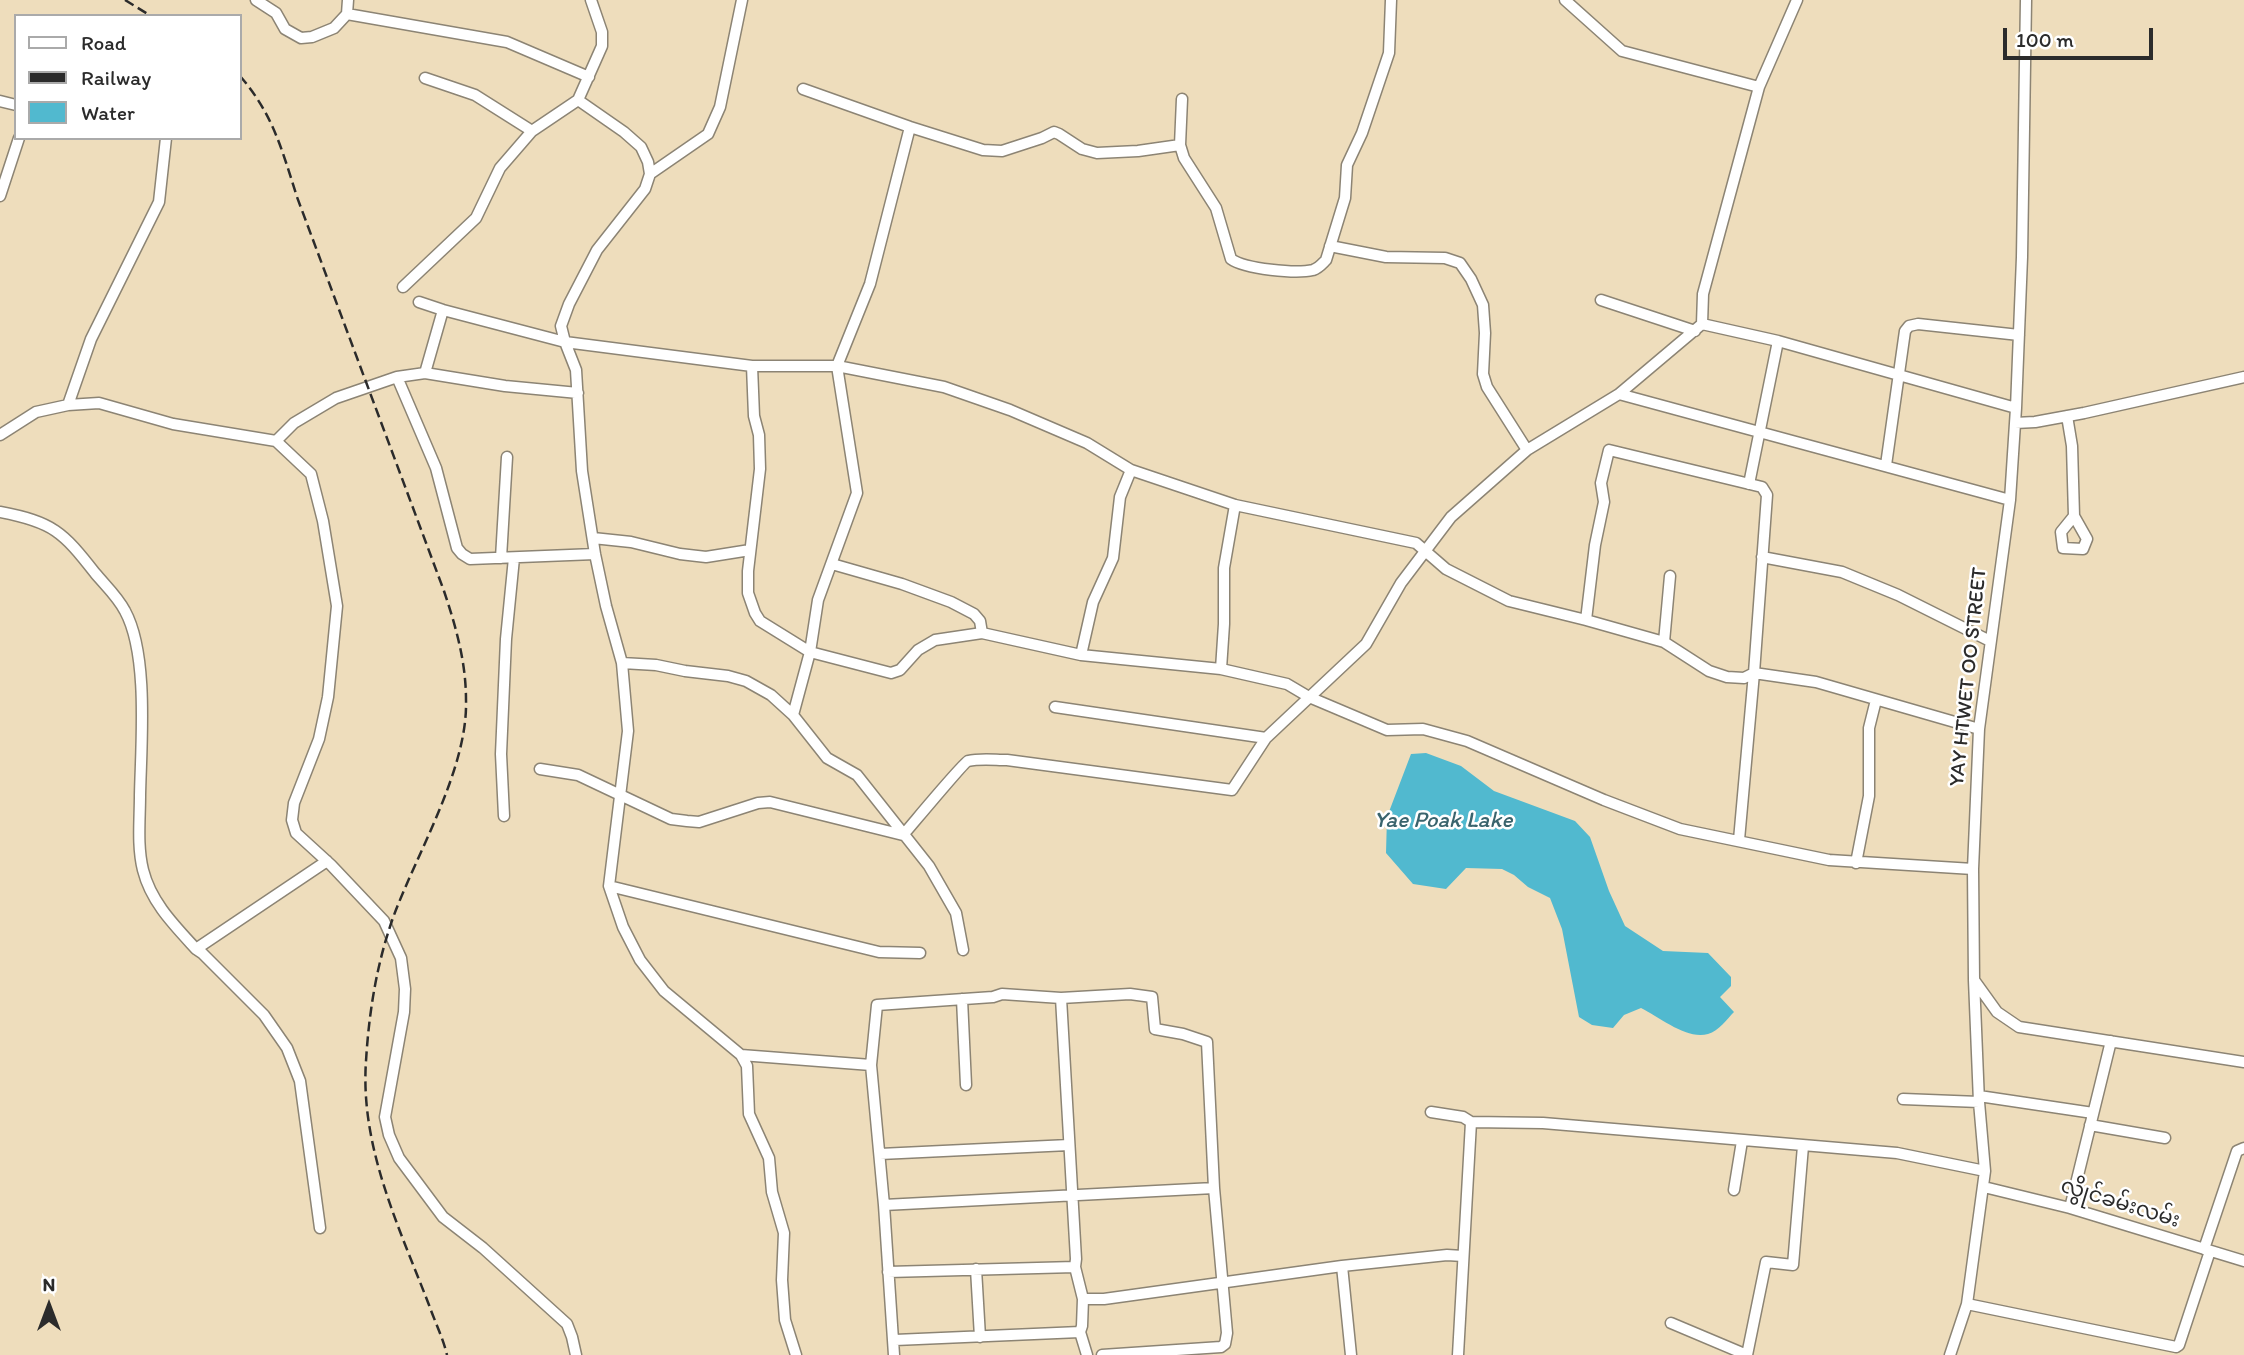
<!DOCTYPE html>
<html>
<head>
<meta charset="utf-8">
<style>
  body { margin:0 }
  #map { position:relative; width:2244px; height:1355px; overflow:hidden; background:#eeddbc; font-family:Itim,sans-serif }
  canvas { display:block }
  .legend { position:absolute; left:14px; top:14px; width:228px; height:126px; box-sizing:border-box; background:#fff; border:2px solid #aaa; margin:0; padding:9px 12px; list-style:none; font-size:21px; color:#2b2b2b }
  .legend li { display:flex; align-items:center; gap:14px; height:35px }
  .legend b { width:35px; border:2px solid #aaa }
  .north { position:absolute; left:14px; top:1271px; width:70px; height:70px; -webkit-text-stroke:5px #fff; paint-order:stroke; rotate:0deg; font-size:19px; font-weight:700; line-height:28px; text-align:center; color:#2b2b2b }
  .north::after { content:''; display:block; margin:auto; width:24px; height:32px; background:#2b2b2b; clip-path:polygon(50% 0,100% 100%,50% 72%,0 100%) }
  .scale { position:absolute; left:2003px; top:28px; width:150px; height:32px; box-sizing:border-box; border:4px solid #2b2b2b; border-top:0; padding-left:9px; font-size:21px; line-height:24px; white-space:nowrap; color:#2b2b2b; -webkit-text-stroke:5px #fff; paint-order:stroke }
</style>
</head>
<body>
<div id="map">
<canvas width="2244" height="1355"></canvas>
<ul class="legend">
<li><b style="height:9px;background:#fff"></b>Road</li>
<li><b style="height:9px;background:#2b2b2b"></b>Railway</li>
<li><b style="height:19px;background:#51b9cf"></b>Water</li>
</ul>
<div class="north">N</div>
<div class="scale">100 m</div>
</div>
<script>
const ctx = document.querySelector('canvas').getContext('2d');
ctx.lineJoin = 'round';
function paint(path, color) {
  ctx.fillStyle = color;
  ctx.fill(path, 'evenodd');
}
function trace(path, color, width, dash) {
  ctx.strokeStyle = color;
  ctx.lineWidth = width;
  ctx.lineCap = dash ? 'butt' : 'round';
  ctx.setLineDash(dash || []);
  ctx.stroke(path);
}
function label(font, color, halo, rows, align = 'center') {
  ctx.font = font + ' Itim,"Noto Sans Myanmar",sans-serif';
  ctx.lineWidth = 5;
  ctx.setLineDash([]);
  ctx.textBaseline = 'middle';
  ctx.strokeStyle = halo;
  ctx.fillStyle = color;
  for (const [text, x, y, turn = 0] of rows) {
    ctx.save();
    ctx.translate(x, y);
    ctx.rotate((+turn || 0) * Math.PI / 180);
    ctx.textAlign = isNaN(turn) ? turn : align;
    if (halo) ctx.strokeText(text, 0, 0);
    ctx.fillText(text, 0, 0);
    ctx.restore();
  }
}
const water = new Path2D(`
  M 1426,753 L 1461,766 L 1494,791 L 1575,821 L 1590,837 L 1609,891 L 1625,926 L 1663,951 L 1708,953 L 1731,977 L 1731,986 L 1720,997 L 1734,1012 C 1727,1019 1719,1031 1708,1034 C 1687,1040 1661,1018 1641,1008 L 1624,1015 L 1613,1028 L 1592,1025 L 1579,1017 L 1562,929 L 1550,898 L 1528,887 L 1514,875 L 1502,869 L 1466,868 L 1446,889 L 1413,884 L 1386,853 L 1387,817 L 1411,754 Z`);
const minor = new Path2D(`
  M 256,0 L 276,13 L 285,29 L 301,38 L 312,37 L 334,28 L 347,14 L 348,0
  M 1565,0 L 1622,51 L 1759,87
  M 347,14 L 507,42 L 589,77
  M 425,78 L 475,95 L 532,131
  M 803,89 L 910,127 L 983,150 L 1002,151 L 1042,138 L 1054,132 L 1059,134 L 1082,149 L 1097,153 L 1138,151 L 1180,145
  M 1182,99 L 1180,145 L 1184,158 L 1216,208 L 1231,259 C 1245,269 1296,274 1313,270 C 1319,268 1322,264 1326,260 L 1345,198 L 1347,165 L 1362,133 L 1389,53 L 1391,0
  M 578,100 L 624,132 L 641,147 L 648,162 L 650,174 L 645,189 L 597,250 L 569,304 L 561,326 L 565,342 L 576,370 L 582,471 L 595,554 L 606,606 L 622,663 L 628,731 L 609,886 L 623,927 L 640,960 L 664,991 L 741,1055 L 747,1066 L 749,1114 L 769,1158 L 772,1192 L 784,1233 L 782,1280 L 785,1320 L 796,1355
  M 0,101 L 16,105
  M 650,174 L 708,134 L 720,107 L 742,0
  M 0,196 L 19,138
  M 1330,246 L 1386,257 L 1445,258 L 1460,263 L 1471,279 L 1483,305 L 1485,333 L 1483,374 L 1487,387 L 1527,450
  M 403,287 L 476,218 L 500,168 L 532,131 L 578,100 L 602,46 L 602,32 L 591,0
  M 1601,300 L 1695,331
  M 419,302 L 443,310 L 565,342 L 752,366 L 837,366 L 944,387 L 1010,410 L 1087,443 L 1131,470 L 1235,505 L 1416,543 L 1446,569 L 1509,601 L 1586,620 L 1664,642 L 1709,671 L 1727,677 L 1744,678 L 1754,673 L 1816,682 L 1979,729
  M 1702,324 L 1778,341 L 2016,408
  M 752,366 L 754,416 L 759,435 L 760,469 L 748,571 L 748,593 L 755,613 L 760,621 L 810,652 L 891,673 L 900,670 L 918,650 L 935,640 L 982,633 L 1081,655 L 1221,669 L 1287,684 L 1309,697 L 1387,730 L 1423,729 L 1467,741 L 1604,800 L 1680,829 L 1829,860 L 1973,869
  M 425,373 L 443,310
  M 397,377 L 436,468 L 457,548 L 462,554 L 470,559 L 595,554
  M 1619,394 L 2010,500
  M 68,405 L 91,339 L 159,202 L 166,138
  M 2067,416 L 2072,446 L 2074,516 L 2061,532 L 2063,548 L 2083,549 L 2087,539 L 2074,516
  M 2015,423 L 2035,422 L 2084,413 L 2244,377
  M 0,435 L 36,412 L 68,405 L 99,403 L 173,424 L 276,441 L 311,474 L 323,521 L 337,606 L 328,697 L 319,739 L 294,803 L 292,820 L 296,833 L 331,865 L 384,921 L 401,958 L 405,989 L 404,1012 L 385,1117 L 389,1135 L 399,1158 L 443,1217 L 483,1248 L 567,1324 L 572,1337 L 576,1355
  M 276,441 L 294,423 L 336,398 L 397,377 L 425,373 L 505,386 L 578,393
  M 1886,465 L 1905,331 L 1909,326 L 1918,324 L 2019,335
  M 1749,484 L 1778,341
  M 0,512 C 53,522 63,532 95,573 C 105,585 118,597 125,611 C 149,655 141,745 140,795 C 140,820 137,846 143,870 C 151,902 174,925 196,949 L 327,861
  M 593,538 L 631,542 L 680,554 L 706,557 L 750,550
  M 1762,557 L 1842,572 L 1898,595 L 1990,641
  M 501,558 L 507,457
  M 832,564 L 902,584 L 951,602 L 974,614 L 980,621 L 982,633
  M 1586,620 L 1595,545 L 1604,502 L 1601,483 L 1609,450 L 1762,487 L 1767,495 L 1754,673 L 1739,840
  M 1664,642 L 1670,576
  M 1081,655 L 1093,602 L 1113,558 L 1120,497 L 1131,470
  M 622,663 L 656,665 L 685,671 L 728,676 L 746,681 L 771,695 L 793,715 L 827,758 L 857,775 L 929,866 L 956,913 L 963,950
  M 1221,669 L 1224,624 L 1224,568 L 1235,505
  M 1055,707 L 1266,738
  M 793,715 L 810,652 L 818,600 L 857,493 L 837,366 L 870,284 L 910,127
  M 540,769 L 578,775 L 671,819 L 687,821 L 699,822 L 758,803 L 770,802 L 903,835 C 911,826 963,763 968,761 C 980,758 995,760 1007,760 L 1232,790 L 1266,738 L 1366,644 L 1401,583 L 1451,517 L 1527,450 L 1619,394 L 1702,324 L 1703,294 L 1759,87 L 1797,0
  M 504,816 L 501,754 L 506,639 L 514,558
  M 1856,863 L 1869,796 L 1869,728 L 1876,700
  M 609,886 L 879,952 L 920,953
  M 196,949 L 202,953 L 264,1015 L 287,1048 L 300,1081 L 320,1228
  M 1974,980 L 1997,1012 L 2019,1027 L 2244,1062
  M 1061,998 L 1076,1259 L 1075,1267 L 1083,1299 L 1082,1326 L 1080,1332 L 1087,1355
  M 962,999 L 966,1085
  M 741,1055 L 871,1065
  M 1979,1096 L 2093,1113
  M 1903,1099 L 1979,1102
  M 1431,1112 L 1463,1117 L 1471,1122 L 1543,1123 L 1897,1153 L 1985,1171
  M 2090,1125 L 2165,1138
  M 880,1154 L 1069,1145
  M 1984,1187 L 2070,1208 L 2244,1261
  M 1734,1190 L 1742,1141
  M 884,1205 L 1214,1188
  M 2070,1208 L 2111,1041
  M 2204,1249 L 2237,1151 L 2244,1148
  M 1342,1266 L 1351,1355
  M 976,1269 L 980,1337
  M 888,1272 L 1075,1267
  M 1083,1299 L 1104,1299 L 1342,1266 L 1447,1255 L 1463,1256
  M 1967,1304 L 2176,1347 L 2179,1345 L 2210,1251
  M 1671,1323 L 1747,1355
  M 895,1340 L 1080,1332
  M 894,1355 L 884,1205 L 871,1065 L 877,1005 L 993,997 L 1002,994 L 1061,998 L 1130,994 L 1152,997 L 1155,1029 L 1183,1034 L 1207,1042 L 1214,1188 L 1227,1333 L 1225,1344 L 1221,1347 L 1102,1355
  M 1458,1355 L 1471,1122
  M 1747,1355 L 1766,1262 L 1793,1265 L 1803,1146
  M 1950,1355 L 1967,1304 L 1985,1171 L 1979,1102 L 1974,980 L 1973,869 L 1979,729 L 2010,500 L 2016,408 L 2022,257 L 2026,0`);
const rail = new Path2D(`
  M 125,0 L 151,16
  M 240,76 C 273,114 282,150 297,197 L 444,591 C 456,627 466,662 466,700 C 468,768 418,851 394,915 C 377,962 369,1011 366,1061 C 360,1147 399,1227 429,1305 C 435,1322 443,1338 447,1355`);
const streetNames = [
  ["YAY HTWET OO STREET",1969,677,-84],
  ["လွိုင်ခမ်းလမ်း",2120,1204,17]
];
const waterNames = [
  ["Yae Poak Lake",1443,821]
];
paint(water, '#51b9cf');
trace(minor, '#8c8474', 13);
trace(minor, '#fff', 10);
trace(rail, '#2b2b2b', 2.5, [10, 5]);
label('21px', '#2b2b2b', '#fff', streetNames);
label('italic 23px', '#3a646d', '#fff', waterNames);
</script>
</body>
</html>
